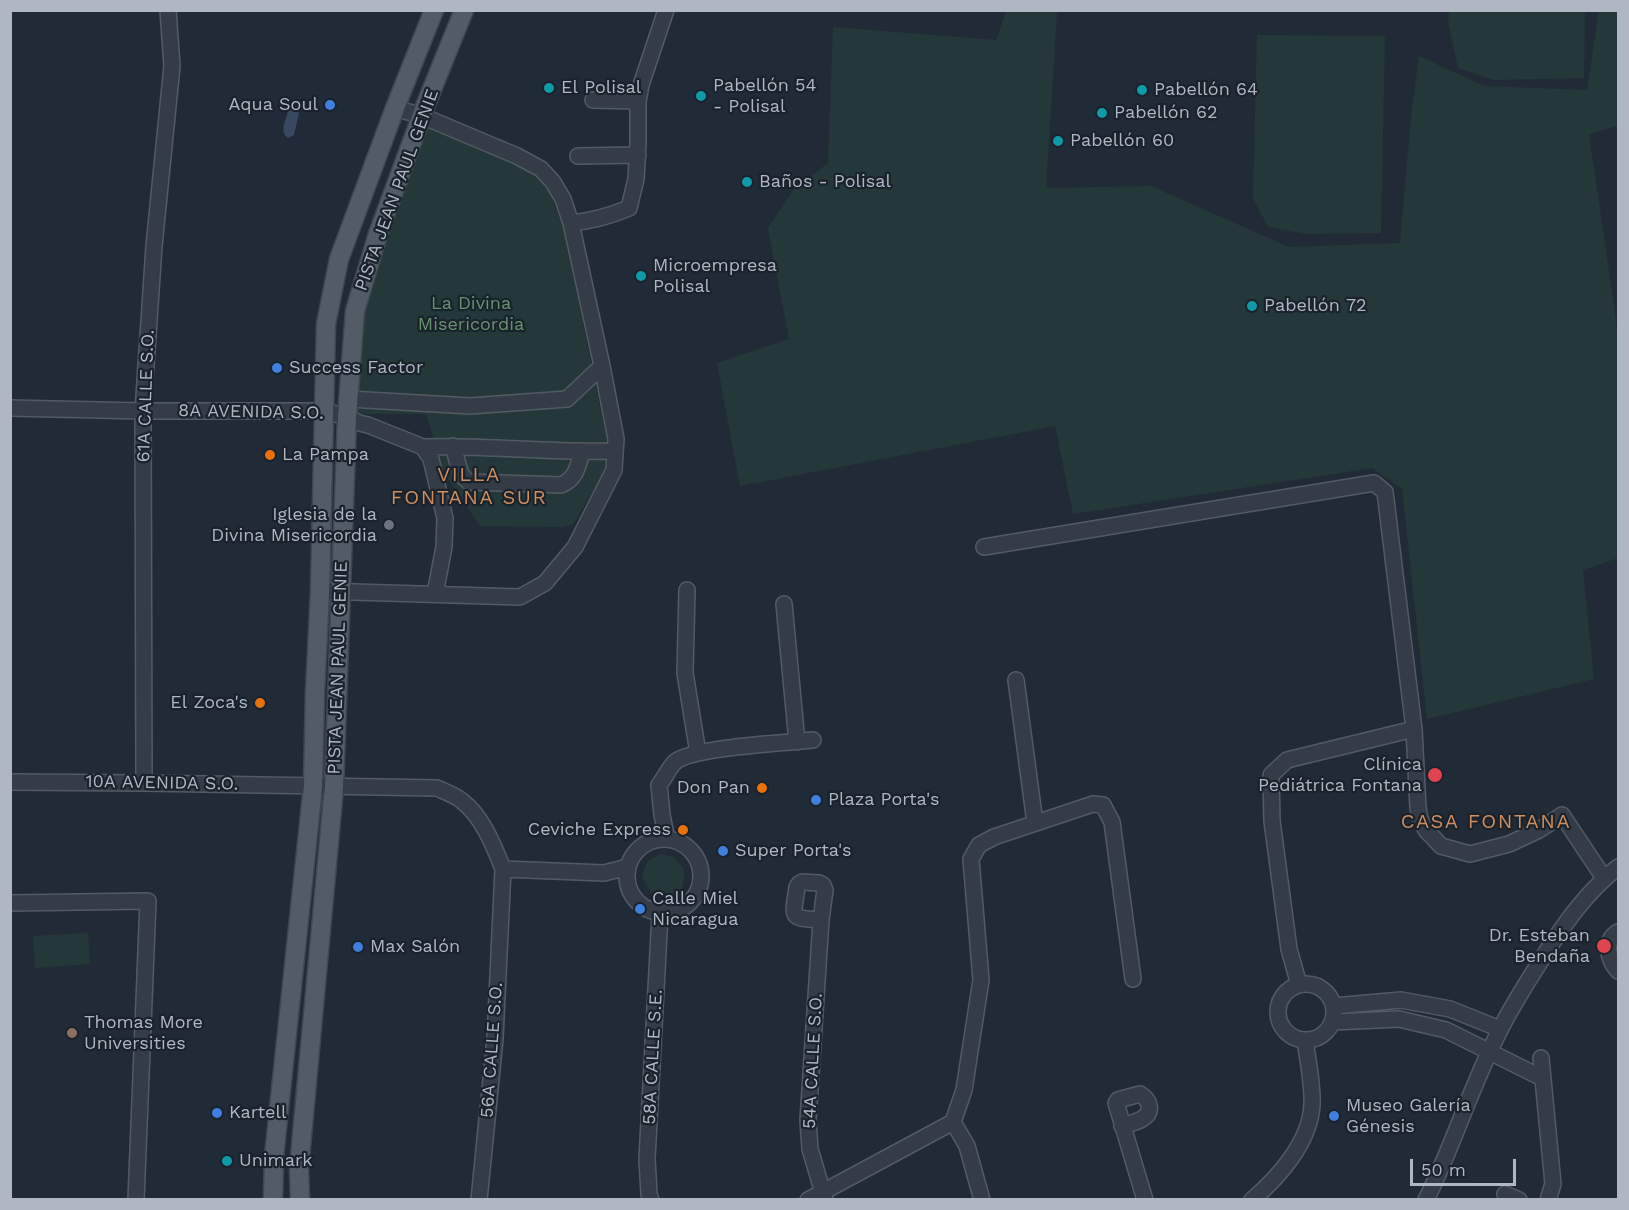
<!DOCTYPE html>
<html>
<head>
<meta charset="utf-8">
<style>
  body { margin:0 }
  #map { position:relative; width:1629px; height:1210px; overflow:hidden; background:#212b37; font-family:"Work Sans",sans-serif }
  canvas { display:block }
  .frame { position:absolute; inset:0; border:12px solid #afb7c4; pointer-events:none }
  .scale { position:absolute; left:1410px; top:1159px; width:106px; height:27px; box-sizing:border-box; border:3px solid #afb7c4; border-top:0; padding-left:8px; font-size:18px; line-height:21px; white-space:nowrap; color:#afb7c4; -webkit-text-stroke:4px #1a222c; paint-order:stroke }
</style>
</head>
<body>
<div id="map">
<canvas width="1629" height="1210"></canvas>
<div class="frame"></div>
<div class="scale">50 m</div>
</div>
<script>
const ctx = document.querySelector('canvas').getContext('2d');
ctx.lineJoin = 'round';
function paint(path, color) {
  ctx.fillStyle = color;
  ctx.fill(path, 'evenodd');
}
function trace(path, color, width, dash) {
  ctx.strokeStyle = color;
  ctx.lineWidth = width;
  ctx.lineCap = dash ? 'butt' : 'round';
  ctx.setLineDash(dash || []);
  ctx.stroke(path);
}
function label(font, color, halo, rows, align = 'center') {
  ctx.font = font + ' "Work Sans",sans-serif';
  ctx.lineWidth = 4.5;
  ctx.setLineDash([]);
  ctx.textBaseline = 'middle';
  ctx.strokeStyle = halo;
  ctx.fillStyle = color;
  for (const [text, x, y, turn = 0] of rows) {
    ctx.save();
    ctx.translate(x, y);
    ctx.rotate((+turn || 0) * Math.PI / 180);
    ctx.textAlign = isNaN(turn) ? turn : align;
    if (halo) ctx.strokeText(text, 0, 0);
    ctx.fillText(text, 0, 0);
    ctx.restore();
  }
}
const green = new Path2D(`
  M 1006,11 L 1057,11 L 1046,188 L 1151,186 L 1289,247 L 1400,243 L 1411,117 L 1419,56 L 1484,86 L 1587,90 L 1599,11 L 1618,11 L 1618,126 L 1589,134 L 1616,320 L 1618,347 L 1618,558 L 1583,570 L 1594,679 L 1427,719 L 1402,489 L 1372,468 L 1073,514 L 1055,426 L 740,486 L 717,363 L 789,339 L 768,228 L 794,189 L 828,163 L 833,27 L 996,40 Z
  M 1449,11 L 1585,11 L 1584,78 L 1493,80 L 1458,68 L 1448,22 Z
  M 1257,35 L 1385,36 L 1381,233 L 1307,234 L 1268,227 L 1253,198 Z
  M 424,126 L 536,172 L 547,185 L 563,227 L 607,440 L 608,462 L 594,490 L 573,524 L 563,527 L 480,526 L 444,473 L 426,414 L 354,414 L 359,312 Z
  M 660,854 L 674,857 L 684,869 C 684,874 684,881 683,885 C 678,899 662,897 651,893 L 642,877 L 647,862 Z
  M 88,933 L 90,964 L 35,968 L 33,936 Z`);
const water = new Path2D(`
  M 293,108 L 296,109 L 299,113 L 294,135 L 288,138 C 279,132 286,120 288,111 Z`);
const minor = new Path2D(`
  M 593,100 L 638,101
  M 578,156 L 638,155
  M 571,223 C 592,221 610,216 629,208 L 636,179 L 638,144 L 638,101 L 641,85 L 666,10
  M 349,399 L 470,406 L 567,399 L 602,366
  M 10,408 L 143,411 L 324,411 L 347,417 L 359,423 L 368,425 L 423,447 L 431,459 L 445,518 L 444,547 L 435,594
  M 453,446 L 461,475 L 469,482 L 561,485 C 576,479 578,466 582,452
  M 423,447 C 487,445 551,453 615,451
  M 984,547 L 1374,483 L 1385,492 L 1414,729 L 1287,760 L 1271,775 L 1272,821 L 1289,949 L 1299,985
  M 687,590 L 685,673 L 698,753
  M 320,591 L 520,597 L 545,583 L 575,547 L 614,470 L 616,439 L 602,366 L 571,223 L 563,199 L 553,182 L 541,169 L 517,156 L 422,116 L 395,108
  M 784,604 L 797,742
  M 1016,680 L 1035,823
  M 1414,729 L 1418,808 L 1420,819 L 1426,830 L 1441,846 L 1470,854 L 1509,844 L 1539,830 L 1562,815 L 1604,878
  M 10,782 L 144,783 L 437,788 C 445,792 455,795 462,801 C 482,816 494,846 503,869 L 495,1039 L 479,1200
  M 144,783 L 143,411 L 154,246 L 172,66 L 168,10
  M627 876a37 37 0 1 1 74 0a37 37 0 1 1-74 0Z
  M 667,839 L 662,815 L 659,785 C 664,779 669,768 675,762 C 693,747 786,743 813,740
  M 503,869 L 604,873 L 628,867
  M 802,882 L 819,883 L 823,885 L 825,890 L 821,920 C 788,918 793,918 797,887 L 799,884 Z
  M 10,903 L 148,901 L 136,1200
  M 821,920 L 808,1120 L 810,1149 L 825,1200
  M 1618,932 C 1603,941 1608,960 1618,971
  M1278 1012a28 28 0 1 1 56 0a28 28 0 1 1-56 0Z
  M 1334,1006 L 1401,1000 L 1450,1009 L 1500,1029
  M 1333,1022 L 1399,1019 L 1446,1030 L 1542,1078
  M 1541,1058 L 1553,1184 L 1548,1200
  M 1122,1126 C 1129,1124 1137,1122 1142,1119 C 1154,1112 1150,1100 1140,1094 L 1118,1100 L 1116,1103 L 1145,1200
  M 1505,1194 L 1519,1200
  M 651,1200 L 649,1194 L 647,1159 L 660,914
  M 808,1200 L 953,1122
  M 982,1200 L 967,1146 L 953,1122 L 964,1090 L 981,980 L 971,859 L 979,845 L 994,837 L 1093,804 L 1103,805 L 1112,822 L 1133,979
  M 1252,1200 C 1279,1177 1310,1142 1312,1105 C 1313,1086 1308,1060 1305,1041
  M 1426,1200 C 1454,1144 1472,1083 1501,1028 C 1514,1002 1530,978 1545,954 C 1566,921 1588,891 1618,867`);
const major = new Path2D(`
  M 273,1200 L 274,1156 L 313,786 L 315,692 L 320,591 L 326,324 L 339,259 L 395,108 L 434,10
  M 300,1200 L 299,1168 L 334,787 L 347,417 L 355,311 L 378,234 L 426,104 L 464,10`);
const markers = [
  [549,88,6,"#0f9aa8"],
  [1142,90,6,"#0f9aa8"],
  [701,96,6,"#0f9aa8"],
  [330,105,6,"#3f7fe0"],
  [1102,113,6,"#0f9aa8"],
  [1058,141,6,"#0f9aa8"],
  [747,182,6,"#0f9aa8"],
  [641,276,6,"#0f9aa8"],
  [1252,306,6,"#0f9aa8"],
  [277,368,6,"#3f7fe0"],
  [270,455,6,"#e8710a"],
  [389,525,6,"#6b7280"],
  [260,703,6,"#e8710a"],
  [1435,775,8,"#e0444e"],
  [762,788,6,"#e8710a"],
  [816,800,6,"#3f7fe0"],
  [683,830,6,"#e8710a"],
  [723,851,6,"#3f7fe0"],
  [640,909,6,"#3f7fe0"],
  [1604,946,8,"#e0444e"],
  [358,947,6,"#3f7fe0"],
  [72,1033,6,"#8d6e63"],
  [217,1113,6,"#3f7fe0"],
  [1334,1116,6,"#3f7fe0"],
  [227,1161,6,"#0f9aa8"]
];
const poiNames = [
  ["Pabellón 54",713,86],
  ["- Polisal",713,107],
  ["El Polisal",561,88],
  ["Pabellón 64",1154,90],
  ["Aqua Soul",318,105,"right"],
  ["Pabellón 62",1114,113],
  ["Pabellón 60",1070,141],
  ["Baños - Polisal",759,182],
  ["Microempresa",653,266],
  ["Polisal",653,287],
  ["Pabellón 72",1264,306],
  ["Success Factor",289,368],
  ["La Pampa",282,455],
  ["Iglesia de la",377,515,"right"],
  ["Divina Misericordia",377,536,"right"],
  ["El Zoca's",248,703,"right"],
  ["Clínica",1422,765,"right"],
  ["Pediátrica Fontana",1422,786,"right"],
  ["Don Pan",750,788,"right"],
  ["Plaza Porta's",828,800],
  ["Ceviche Express",671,830,"right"],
  ["Super Porta's",735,851],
  ["Calle Miel",652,899],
  ["Nicaragua",652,920],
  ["Dr. Esteban",1590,936,"right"],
  ["Bendaña",1590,957,"right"],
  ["Max Salón",370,947],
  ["Thomas More",84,1023],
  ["Universities",84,1044],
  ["Museo Galería",1346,1106],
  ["Génesis",1346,1127],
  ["Kartell",229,1113],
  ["Unimark",239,1161]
];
const streetNames = [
  ["PISTA JEAN PAUL GENIE",397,190,-70],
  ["61A CALLE S.O.",146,396,-88],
  ["8A AVENIDA S.O.",251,412,1],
  ["PISTA JEAN PAUL GENIE",338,668,-88],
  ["10A AVENIDA S.O.",162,783,1],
  ["56A CALLE S.O.",492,1050,-86],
  ["58A CALLE S.E.",653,1057,-87],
  ["54A CALLE S.O.",813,1061,-87]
];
const parkNames = [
  ["La Divina",471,304],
  ["Misericordia",471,325]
];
const neighbourhoodNames = [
  ["VILLA",469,475],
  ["FONTANA SUR",469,498],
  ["CASA FONTANA",1486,822]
];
paint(green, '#243839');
paint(water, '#37485f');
trace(minor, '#525a65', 18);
trace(major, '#3e4651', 21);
trace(minor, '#343d47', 15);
trace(major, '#525c67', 18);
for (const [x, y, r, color] of markers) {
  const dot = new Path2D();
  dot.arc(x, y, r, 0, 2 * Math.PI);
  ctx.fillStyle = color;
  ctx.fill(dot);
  trace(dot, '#1a222c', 2);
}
label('18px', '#afb7c4', '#1a222c', poiNames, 'left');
label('18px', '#afb7c4', '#1a222c', streetNames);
label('18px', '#679371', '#1a222c', parkNames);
ctx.letterSpacing = '1.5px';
label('20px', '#cf8e5f', '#1a222c', neighbourhoodNames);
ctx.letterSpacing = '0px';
</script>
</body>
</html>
